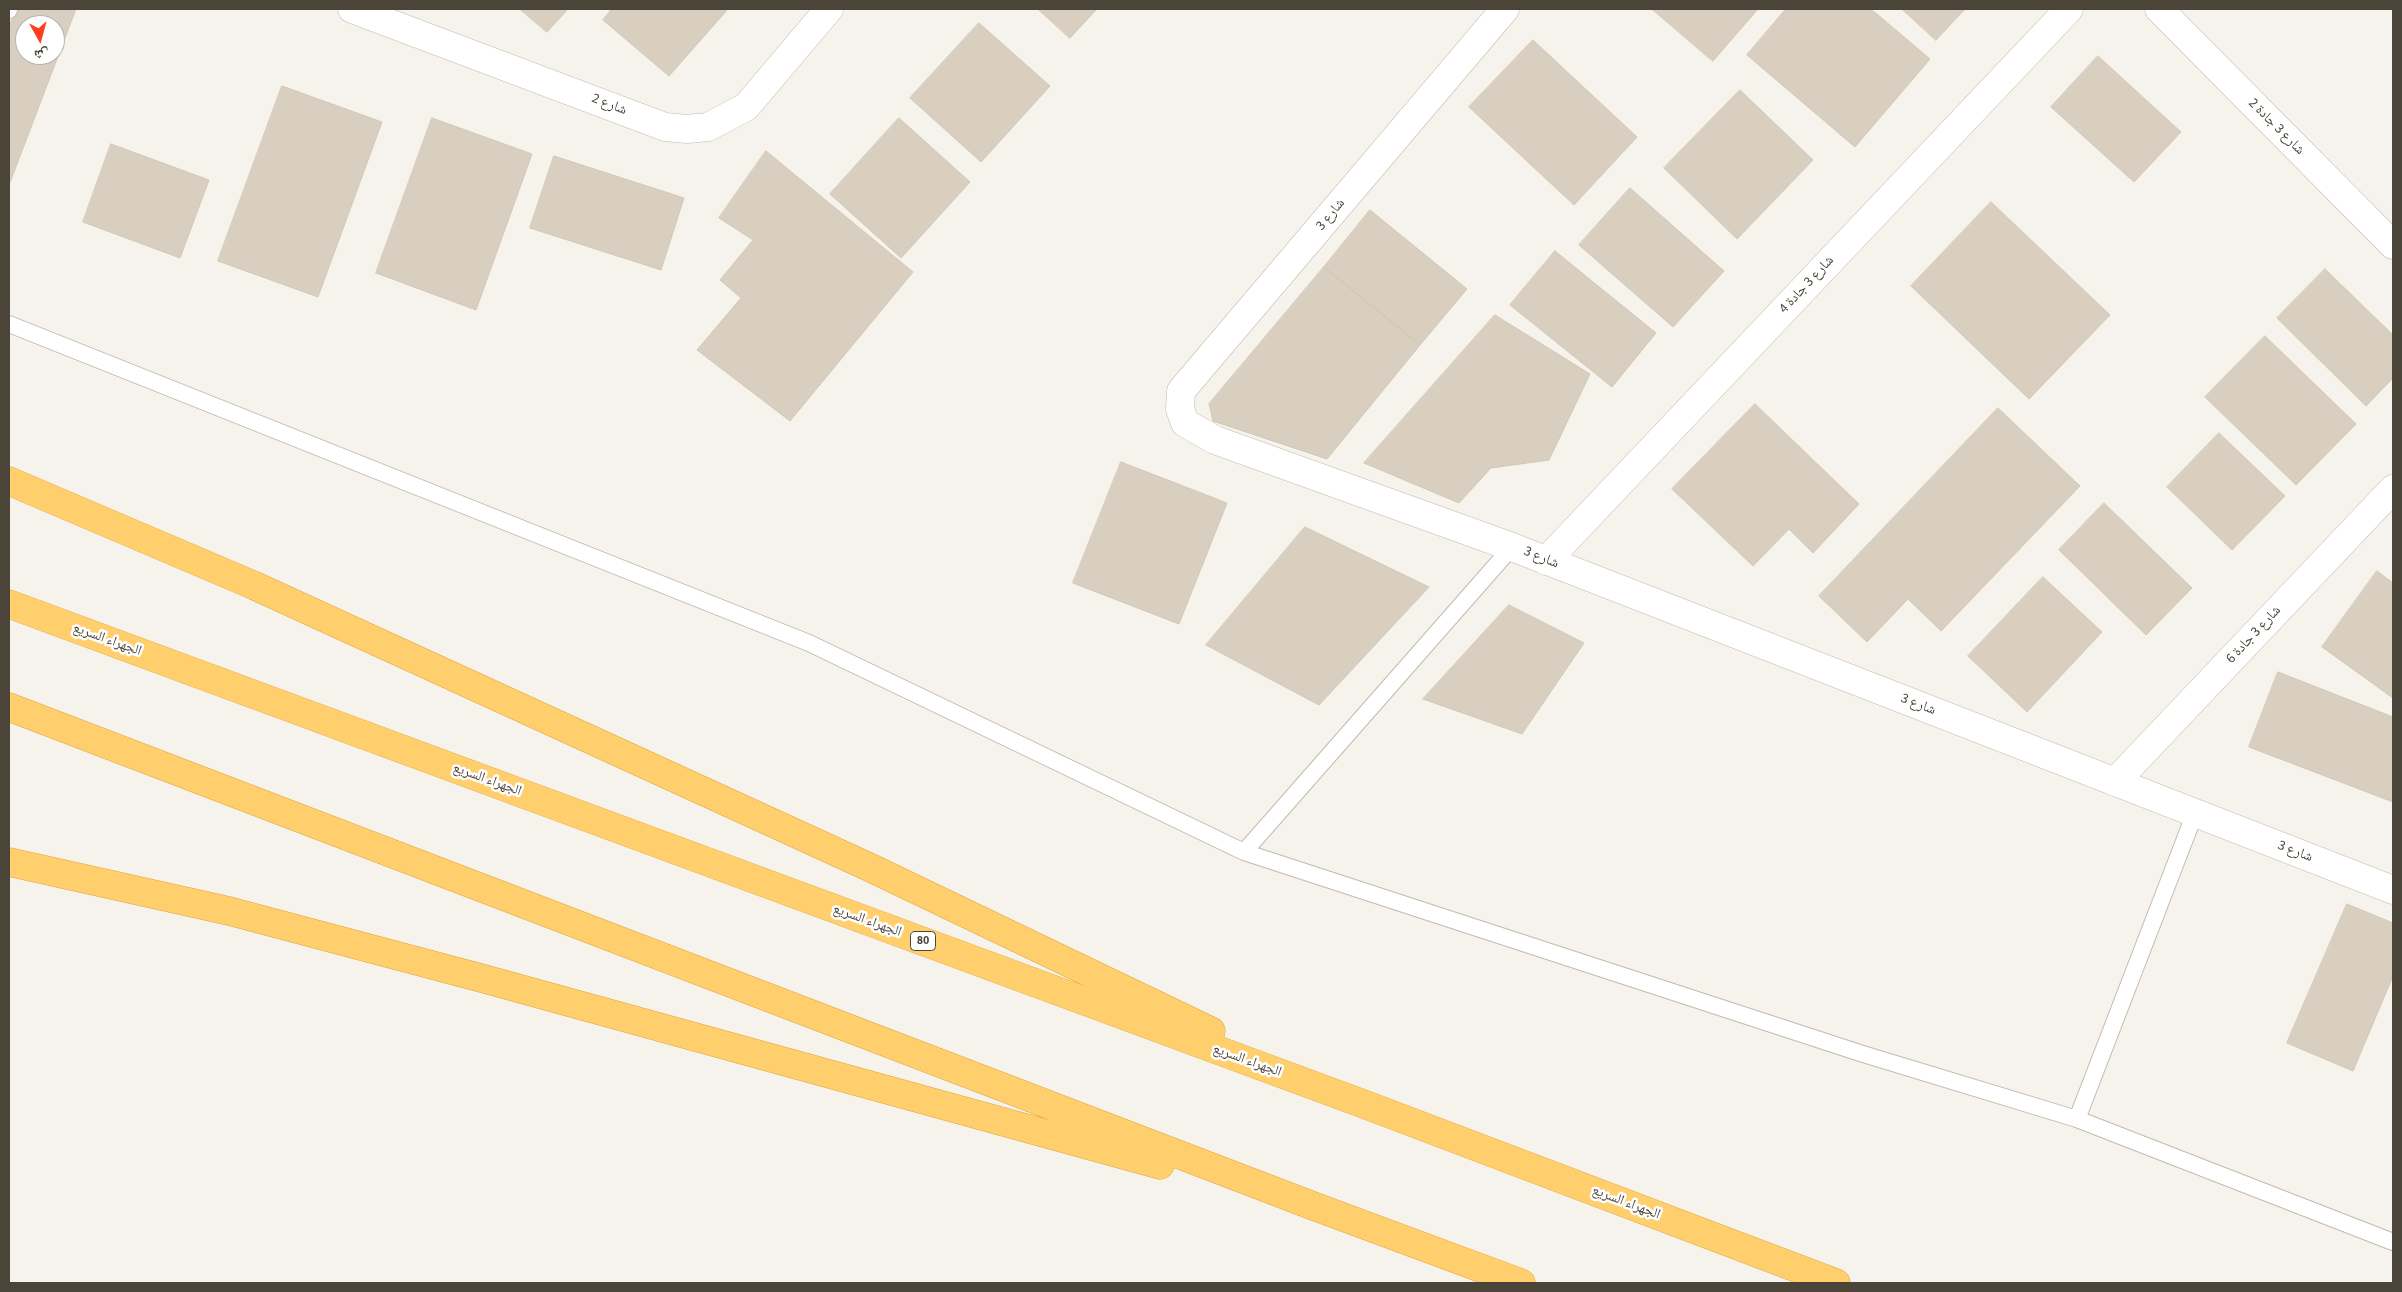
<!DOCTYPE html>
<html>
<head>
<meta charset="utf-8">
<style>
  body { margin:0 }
  #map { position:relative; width:2402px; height:1292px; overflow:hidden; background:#f6f3ec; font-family:"Source Sans 3","Noto Naskh Arabic",sans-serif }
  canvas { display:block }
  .frame { position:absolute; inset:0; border:10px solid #4b4439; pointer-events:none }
  .north { position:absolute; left:15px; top:15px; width:50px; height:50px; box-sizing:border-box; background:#fff; border:1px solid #b7b4b0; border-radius:50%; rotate:173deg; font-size:14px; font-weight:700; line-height:20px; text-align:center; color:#4b4439 }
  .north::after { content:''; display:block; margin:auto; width:18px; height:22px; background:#fc3f1d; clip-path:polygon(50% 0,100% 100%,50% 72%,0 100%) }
</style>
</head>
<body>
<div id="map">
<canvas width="2402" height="1292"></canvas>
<div class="frame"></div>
<div class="north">ش</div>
</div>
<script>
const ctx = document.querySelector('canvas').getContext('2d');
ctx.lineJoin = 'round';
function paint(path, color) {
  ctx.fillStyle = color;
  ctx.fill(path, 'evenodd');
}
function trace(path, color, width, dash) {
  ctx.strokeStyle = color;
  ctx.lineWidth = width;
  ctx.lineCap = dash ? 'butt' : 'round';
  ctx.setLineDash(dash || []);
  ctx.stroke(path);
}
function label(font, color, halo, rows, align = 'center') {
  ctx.font = font + ' "Source Sans 3","Noto Naskh Arabic",sans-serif';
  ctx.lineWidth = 5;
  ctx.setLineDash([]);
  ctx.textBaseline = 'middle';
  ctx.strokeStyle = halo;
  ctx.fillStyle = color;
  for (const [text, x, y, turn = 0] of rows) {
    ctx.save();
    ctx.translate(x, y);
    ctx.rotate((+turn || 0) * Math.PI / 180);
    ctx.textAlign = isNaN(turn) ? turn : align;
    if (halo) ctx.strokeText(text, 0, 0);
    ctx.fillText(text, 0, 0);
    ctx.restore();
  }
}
const building = new Path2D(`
  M 16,9 L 76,9 L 9,185 L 9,27 ZM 25,25 L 55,25 L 55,55 L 25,55 Z
  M 520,9 L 568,9 L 547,32 Z
  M 612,9 L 728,9 L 669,76 L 603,20 Z
  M 1038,9 L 1097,9 L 1070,38 Z
  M 1652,9 L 1758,9 L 1713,61 Z
  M 1786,9 L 1871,9 L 1930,59 L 1855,147 L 1747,55 Z
  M 1902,9 L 1965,9 L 1936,40 Z
  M 979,23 L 1050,86 L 981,162 L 910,98 Z
  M 1533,40 L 1637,137 L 1574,205 L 1469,107 Z
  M 2098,56 L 2181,132 L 2134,182 L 2051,107 Z
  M 282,86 L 382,122 L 318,297 L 218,261 Z
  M 1740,90 L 1813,160 L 1737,239 L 1664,168 Z
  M 432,118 L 532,154 L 476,310 L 376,273 Z
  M 899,118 L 970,182 L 901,258 L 830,194 Z
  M 111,144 L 209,180 L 180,258 L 83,222 Z
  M 766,151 L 913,272 L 790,421 L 697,350 L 741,298 L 720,280 L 753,240 L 719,218 Z
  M 554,156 L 684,198 L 661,270 L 530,228 Z
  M 1630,188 L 1724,271 L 1673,327 L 1579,245 Z
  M 1991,202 L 2110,315 L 2029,399 L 1911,286 Z
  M 1370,210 L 1467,289 L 1420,345 L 1324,267 Z
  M 1555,251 L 1656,333 L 1612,387 L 1510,305 Z
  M 1324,267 L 1420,345 L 1327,459 L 1213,421 L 1209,404 Z
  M 2325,269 L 2393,335 L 2393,378 L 2366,406 L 2277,318 Z
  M 1495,315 L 1590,374 L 1549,460 L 1491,468 L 1459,503 L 1364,463 Z
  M 2265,336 L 2356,424 L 2296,485 L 2205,397 Z
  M 1755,404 L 1859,504 L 1813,553 L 1789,529 L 1753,566 L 1672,489 Z
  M 1998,408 L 2080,486 L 1941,631 L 1908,599 L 1867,642 L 1819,596 Z
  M 2219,433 L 2285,496 L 2232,550 L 2167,487 Z
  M 1121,462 L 1227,503 L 1179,624 L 1073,583 Z
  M 2104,503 L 2192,588 L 2146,635 L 2059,550 Z
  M 1305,527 L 1429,587 L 1319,705 L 1206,645 Z
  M 2377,571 L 2393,583 L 2393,698 L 2322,647 Z
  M 2043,577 L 2102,632 L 2027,712 L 1968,656 Z
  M 1509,605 L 1584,643 L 1522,734 L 1423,699 Z
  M 2278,672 L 2393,717 L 2393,802 L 2249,747 Z
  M 2347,904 L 2393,923 L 2393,976 L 2353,1071 L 2287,1043 Z`);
const lane = new Path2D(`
  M 9,10 L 9,9
  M 9,324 L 809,643 L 1244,852 L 1863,1054 L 2077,1119 L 2393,1242
  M 1244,852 L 1512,547
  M 2077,1119 L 2195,813`);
const street = new Path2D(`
  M 352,9 L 665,127 L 687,129 L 708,127 L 746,107 L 829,9
  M 1505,9 L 1181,391 L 1180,409 L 1185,423 L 1215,440 L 1512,547 L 2393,890
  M 2159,9 L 2393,245
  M 1546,561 L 2069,9
  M 2115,782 L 2393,489`);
const highway = new Path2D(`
  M 9,481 L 253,585 L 869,867 L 1211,1031
  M 9,604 L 1361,1103 L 1836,1283
  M 9,707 L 1316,1207 L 1521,1283
  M 9,862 L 229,911 L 481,978 L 1160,1165`);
const shields = [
  [923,941,25]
];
const shieldNames = [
  ["80",923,941]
];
const streetNames = [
  ["شارع 2",609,105,21],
  ["شارع 3 جادة 2",2276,127,45],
  ["شارع 3",1331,215,-50],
  ["شارع 3 جادة 4",1807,285,-47],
  ["شارع 3",1541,558,22],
  ["شارع 3 جادة 6",2254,635,-47],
  ["الجهراء السريع",107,640,20],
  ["شارع 3",1918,705,21],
  ["الجهراء السريع",487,780,20],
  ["شارع 3",2295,852,21],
  ["الجهراء السريع",867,921,20],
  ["الجهراء السريع",1247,1061,20],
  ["الجهراء السريع",1626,1203,21]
];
paint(building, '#d8cfc1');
trace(building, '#d3c7b4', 1);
trace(lane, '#c2bbae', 18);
trace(street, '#c2bbae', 29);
trace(highway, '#e0a43c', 29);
trace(lane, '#fff', 16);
trace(street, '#fff', 28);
trace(highway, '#ffcf6e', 28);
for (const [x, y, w] of shields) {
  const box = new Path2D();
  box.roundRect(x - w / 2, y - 9.5, w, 19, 4);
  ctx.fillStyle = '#fff';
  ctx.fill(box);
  trace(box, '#4b4439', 1);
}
label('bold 12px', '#4b4439', null, shieldNames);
label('14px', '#4b4439', '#fff', streetNames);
</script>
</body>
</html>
